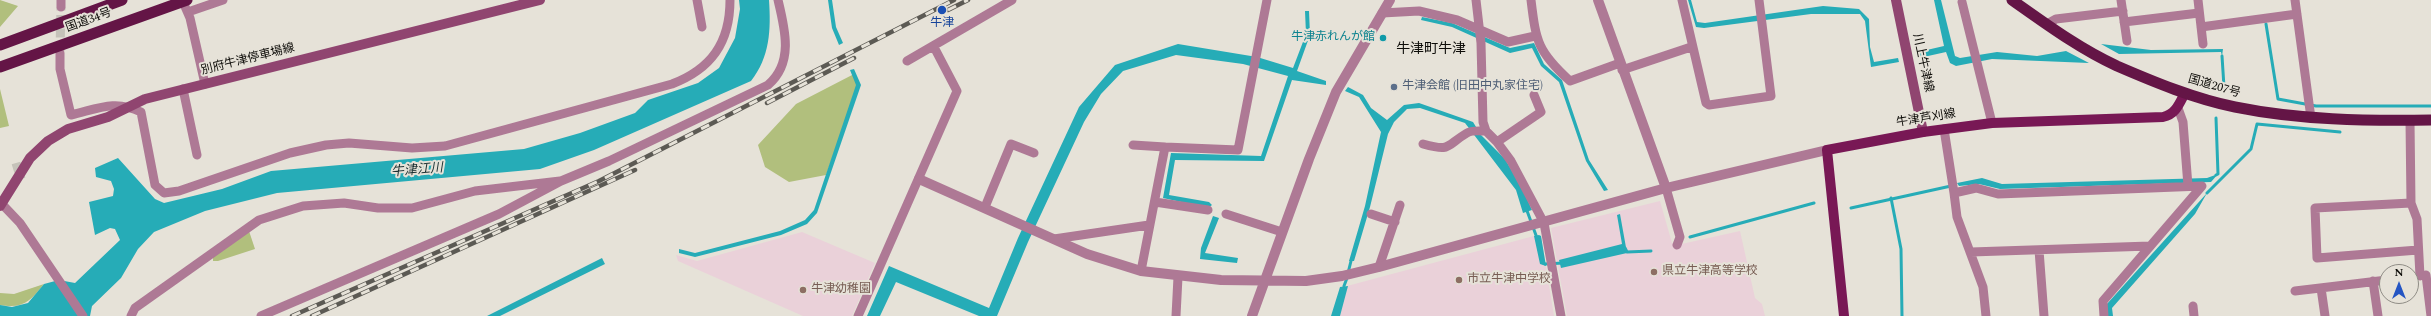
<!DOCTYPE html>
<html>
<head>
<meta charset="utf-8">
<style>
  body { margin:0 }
  #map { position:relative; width:2431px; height:316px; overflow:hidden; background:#e6e2d8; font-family:Spectral,serif }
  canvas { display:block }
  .north { position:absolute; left:2379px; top:264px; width:40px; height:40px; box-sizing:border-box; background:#e6e2d8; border:1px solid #8f8c85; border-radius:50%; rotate:0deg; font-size:11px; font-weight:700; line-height:16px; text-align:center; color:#0d0c08 }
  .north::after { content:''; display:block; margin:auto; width:14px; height:18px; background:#2455c3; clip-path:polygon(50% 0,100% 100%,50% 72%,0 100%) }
</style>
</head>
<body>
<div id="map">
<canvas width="2431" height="316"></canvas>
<div class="north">N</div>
</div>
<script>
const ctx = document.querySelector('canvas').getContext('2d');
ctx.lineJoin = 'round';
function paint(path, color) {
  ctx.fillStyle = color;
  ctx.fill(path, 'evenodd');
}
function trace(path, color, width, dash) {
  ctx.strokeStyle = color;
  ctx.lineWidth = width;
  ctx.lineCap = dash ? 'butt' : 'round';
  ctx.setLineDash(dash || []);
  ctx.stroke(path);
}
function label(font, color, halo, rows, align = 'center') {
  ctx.font = font + ' Spectral,"Noto Sans JP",serif';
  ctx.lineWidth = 4;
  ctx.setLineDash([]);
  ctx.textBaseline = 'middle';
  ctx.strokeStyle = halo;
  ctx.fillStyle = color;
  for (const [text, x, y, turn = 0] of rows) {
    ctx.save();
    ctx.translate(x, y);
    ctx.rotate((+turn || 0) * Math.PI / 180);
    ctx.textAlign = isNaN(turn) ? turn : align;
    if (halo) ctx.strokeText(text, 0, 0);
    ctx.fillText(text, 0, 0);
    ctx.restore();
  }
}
const education = new Path2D(`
  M 1660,201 L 1672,243 L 1677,245 L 1740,231 L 1755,298 L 1762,304 L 1765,316 L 1567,316 L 1551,228 Z
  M 802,232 L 875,263 L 852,316 L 803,316 L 678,261 L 676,255 L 697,261 Z
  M 1534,236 L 1541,236 L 1554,316 L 1338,316 L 1347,286 Z`);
const green = new Path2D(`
  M 0,0 L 18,6 L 0,27 Z
  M 854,74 L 859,84 L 826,175 L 789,182 L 765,167 L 758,145 L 796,104 Z
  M 0,89 L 9,126 L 0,128 Z
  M 249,231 L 255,249 L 218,261 L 213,261 L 213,257 Z
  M 44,284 C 30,301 24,309 0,305 L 0,293 L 14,294 Z`);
const water = new Path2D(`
  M 739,0 L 769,0 C 771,30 770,57 751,81 L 594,150 L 540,169 L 277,193 L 205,211 L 154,232 L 138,249 L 121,278 L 92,306 L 90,316 L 0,316 L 0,305 L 12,307 L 28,303 L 44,284 L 59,280 L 75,283 L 120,240 L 115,229 L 110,228 L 95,235 L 89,202 L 113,196 L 114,189 L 111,181 L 96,177 L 95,168 L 118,158 L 155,199 L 164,203 L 222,189 L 271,171 L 524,149 L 580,133 L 635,113 L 648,100 L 698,83 L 719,68 L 735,38 L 740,9 Z
  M 828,0 L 832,0 L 836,27 L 843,43 L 839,45 L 832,28 Z
  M 1688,0 L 1691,0 L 1697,22 L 1705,23 L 1823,6 L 1859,9 L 1869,19 L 1870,47 L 1874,62 L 1898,58 L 1899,62 L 1871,67 L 1865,21 L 1860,14 L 1811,14 L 1704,28 L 1696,27 Z
  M 1934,0 L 1941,0 L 1955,56 L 1960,58 L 1997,52 L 2037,56 L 2066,51 L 2089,63 L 1992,59 L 1956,66 L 1950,63 L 1946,52 L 1919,58 L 1918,52 L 1944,46 Z
  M 1305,11 L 1309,11 L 1310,35 L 1297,71 L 1326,81 L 1326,85 L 1292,80 L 1264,161 L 1175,160 L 1169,195 L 1209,202 L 1212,205 L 1208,208 L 1163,198 L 1171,153 L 1261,156 L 1288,76 L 1243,64 L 1176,55 L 1123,71 L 1101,94 L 1084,122 L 1028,242 L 997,316 L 979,316 L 896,282 L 880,316 L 867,316 L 889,266 L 989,308 L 1018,238 L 1079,107 L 1115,65 L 1178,44 L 1257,57 L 1293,68 L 1306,34 Z
  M 1422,17 L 1452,23 L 1510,48 L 1534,43 L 1544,64 L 1562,80 L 1589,160 L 1608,190 L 1604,191 L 1586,161 L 1559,82 L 1541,66 L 1532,48 L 1510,53 L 1452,27 L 1421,20 Z
  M 2101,44 L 2151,50 L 2223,49 L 2222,56 L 2221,52 L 2119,54 Z
  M 854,69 L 861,85 L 817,213 L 807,224 L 781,235 L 695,257 L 679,253 L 679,249 L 695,253 L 780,231 L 805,220 L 814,210 L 856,85 L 850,70 Z
  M 1348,87 L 1363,95 L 1371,108 L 1387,120 L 1404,105 L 1419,103 L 1473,122 L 1481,135 L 1505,159 L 1522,188 L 1532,210 L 1523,213 L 1516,190 L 1465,123 L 1420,108 L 1407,109 L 1394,122 L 1388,134 L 1370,207 L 1354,261 L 1349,261 L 1365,206 L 1381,132 L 1359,97 L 1345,91 Z
  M 2218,174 L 2211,182 L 2000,189 L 1979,184 L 1959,186 L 1957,183 L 1982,178 L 2002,184 L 2207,178 Z
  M 2207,193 L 2195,214 L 2112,308 L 2113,316 L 2107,316 L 2106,305 Z
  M 1620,214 L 1627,253 L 1561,268 L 1559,260 L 1622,244 L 1617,215 Z
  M 1213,216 L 1219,218 L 1205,253 L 1238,258 L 1237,263 L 1200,259 L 1201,248 Z
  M 1539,235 L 1541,236 L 1546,266 L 1540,264 L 1534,236 Z
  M 602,258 L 605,264 L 500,316 L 487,316 Z
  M 1348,286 L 1340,316 L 1331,316 L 1340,287 Z`);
const stream = new Path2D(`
  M 2266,24 L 2278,99 L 2316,106 L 2431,106
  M 2222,56 L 2224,87
  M 2216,175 L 2218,174 L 2216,118
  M 2207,193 L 2251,149 L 2257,124 L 2340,132
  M 1891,198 L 1901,249 L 1902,316
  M 1526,208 L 1537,238
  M 1851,208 L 1951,186
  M 1690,237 L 1814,203
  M 1625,248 L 1627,252 L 1651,251
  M 1542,262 L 1545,264 L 1563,263
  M 1348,273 L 1351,261
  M 1344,286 L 1347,278`);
const minorTunnel = new Path2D(`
  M 60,51 L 61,7
  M 16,163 L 21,179`);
const minor = new Path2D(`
  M 697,0 L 702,27
  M 1476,0 L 1481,43 L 1483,122 L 1486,131 L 1497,142 L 1511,161 L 1544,223 L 1561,316
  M 1531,0 C 1536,42 1538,52 1570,81 L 1620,63
  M 1682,0 L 1706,103 L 1709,105 L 1771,96 L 1759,0
  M 2121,0 L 2127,41
  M 2198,0 L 2203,44
  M 2295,0 L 2311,118
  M 183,2 L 190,18 L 205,84
  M 1962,2 L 1992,123
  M 61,7 L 61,0
  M 188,12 L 223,0
  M 1382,13 L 1419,11 L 1457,20 L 1508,42 L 1535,36
  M 2124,22 L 2199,13
  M 2047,24 L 2056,19 L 2123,11
  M 2201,27 L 2297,14
  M 60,53 L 60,69 L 71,115 C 97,109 115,99 141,112 L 155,185 L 164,193 L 179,191 L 290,153 L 326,145 L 349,143 L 412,148 L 445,146 L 672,84 C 711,69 730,43 730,0
  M 907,61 L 1012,0
  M 1622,70 L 1691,47
  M 183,89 L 197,155
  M 2178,108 L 2183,122 L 2188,186
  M 2410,121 L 2411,203 L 2417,219 L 2420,276
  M 1944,129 L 1954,193
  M 1497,142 L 1541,112 L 1534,95
  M 1423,144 C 1452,152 1445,146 1467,133 C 1471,130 1480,131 1486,131
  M 1133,145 L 1165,147
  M 1666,188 L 1680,237 L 1677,245
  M 1155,202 L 1208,210
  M 2411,203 L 2315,208 L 2317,258 L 2418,250
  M 2,204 L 20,223 L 83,316
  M 985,207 L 1011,144 L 1034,153
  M 1226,214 L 1282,232
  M 1371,214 L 1395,222
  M 1054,239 L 1149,225
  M 2039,250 L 2044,316
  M 1971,252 L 2150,246
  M 1379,267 L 1400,205
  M 1141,271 L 1165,147 L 1238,150 L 1267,0
  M 2426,275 L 2431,316
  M 2373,281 L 2378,316
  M 2321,288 L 2325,316
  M 2295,291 L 2387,280
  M 2193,306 L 2194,316
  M 131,316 L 135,308 L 259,220 L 303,206 L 344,203 L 378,208 L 412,208 L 475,191 L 560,181
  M 261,316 L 499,214 L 561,181 L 609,161 L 768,85 C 794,63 785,29 778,0
  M 858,316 L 957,91 L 934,47
  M 1176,316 L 1178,277
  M 1986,316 L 1983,287 L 1957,217 L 1954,193 L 1976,188 L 1998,194 L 2202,186 L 2103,301 L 2104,316`);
const tertiary = new Path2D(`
  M 1598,0 L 1666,188
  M 919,179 L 1087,254 L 1141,271 L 1221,280 L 1306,281 L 1342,276 L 1379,267 L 1666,188 L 1827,150
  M 1252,316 L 1309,159 L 1336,92 L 1390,0`);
const secondary = new Path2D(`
  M 1896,0 L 1923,132
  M 0,206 L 30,158 L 48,141 L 68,129 L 108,117 L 145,99 L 540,0`);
const primary = new Path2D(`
  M 1844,316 L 1827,150 L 1923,132 L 1992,123 L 2163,117 C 2176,114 2179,104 2185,93`);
const trunk = new Path2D(`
  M 2012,0 C 2046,24 2080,49 2117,66 C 2154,82 2195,99 2235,107 C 2299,120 2365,121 2431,120
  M 0,45 L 122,0
  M 0,67 L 187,0`);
const rail = new Path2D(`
  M 948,10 L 968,0
  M 767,103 L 854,58
  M 292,316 L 599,181 L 954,0
  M 312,316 L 635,170`);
const markers = [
  [942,10,5,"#1a4fb4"],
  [1383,38,4,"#0f9aa8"],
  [1394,87,4,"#5c6f8a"],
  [1654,272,4,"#8d6e63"],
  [1459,280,4,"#8d6e63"],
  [803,290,4,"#8d6e63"]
];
const streetNames = [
  ["国道34号",89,21,-20],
  ["別府牛津停車場線",248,60,-14],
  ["川上牛津線",1922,63,78],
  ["国道207号",2214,87,16],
  ["牛津芦刈線",1926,119,-9]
];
const transitNames = [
  ["牛津",942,24]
];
const cultureNames = [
  ["牛津赤れんが館",1375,38]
];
const serviceNames = [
  ["牛津会館 (旧田中丸家住宅)",1402,87]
];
const educationNames = [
  ["県立牛津高等学校",1662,272],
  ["市立牛津中学校",1467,280],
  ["牛津幼稚園",811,290]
];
const waterNames = [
  ["牛津江川",417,171,-5]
];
const quarterNames = [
  ["牛津町牛津",1431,50]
];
paint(education, '#ead1d9');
paint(green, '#b1bf7d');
paint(water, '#26acb7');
trace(stream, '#26acb7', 3);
trace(minorTunnel, '#c5c2b9', 9, [9, 4.5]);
trace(minor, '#ae7995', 9);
trace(tertiary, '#ae7995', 10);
trace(secondary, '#904570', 10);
trace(primary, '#781855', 10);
trace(trunk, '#641546', 11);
trace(rail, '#5c5a54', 4.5);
trace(rail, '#e6e2d8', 3, [9]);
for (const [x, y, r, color] of markers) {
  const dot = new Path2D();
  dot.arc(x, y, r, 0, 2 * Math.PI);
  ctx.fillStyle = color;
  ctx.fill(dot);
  trace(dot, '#e6e2d8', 1.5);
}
label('12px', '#0d0c08', '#e6e2d8', streetNames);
label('12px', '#164399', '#e6e2d8', transitNames);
label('12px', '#0d838f', '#e6e2d8', cultureNames, 'right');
label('12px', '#4e5e75', '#e6e2d8', serviceNames, 'left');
label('12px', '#785e54', '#e6e2d8', educationNames, 'left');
label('italic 13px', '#192e30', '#e6e2d8', waterNames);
label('14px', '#0d0c08', '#e6e2d8', quarterNames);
</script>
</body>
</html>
